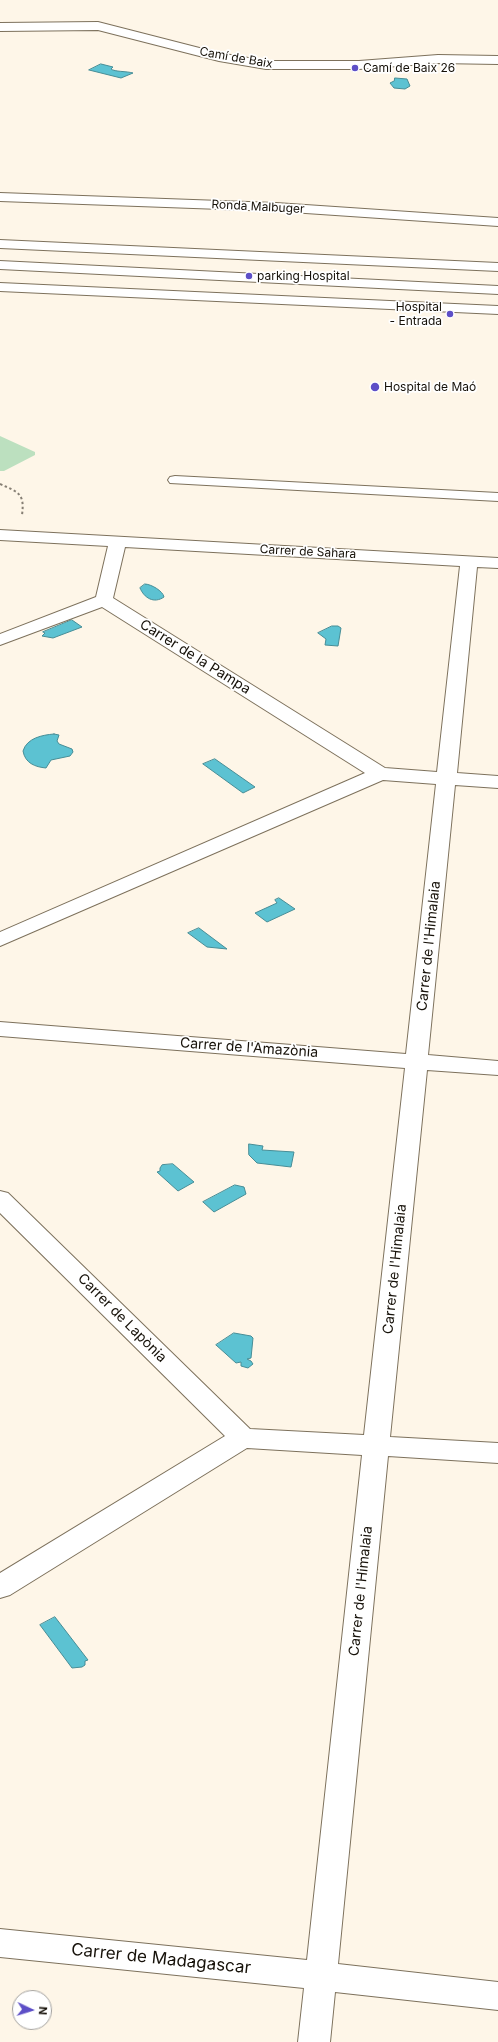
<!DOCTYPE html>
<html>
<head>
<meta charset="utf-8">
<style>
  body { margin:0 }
  #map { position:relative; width:498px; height:2042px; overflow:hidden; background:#fef6e8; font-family:Inter,sans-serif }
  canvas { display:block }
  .north { position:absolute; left:12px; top:1990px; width:40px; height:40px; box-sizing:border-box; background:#fff; border:1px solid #a2a09d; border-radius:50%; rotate:94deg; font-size:11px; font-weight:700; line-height:16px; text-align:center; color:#161109 }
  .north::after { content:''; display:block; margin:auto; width:14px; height:18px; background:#5d4fc7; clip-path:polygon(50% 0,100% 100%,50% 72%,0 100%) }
</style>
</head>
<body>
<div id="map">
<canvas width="498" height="2042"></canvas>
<div class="north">N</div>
</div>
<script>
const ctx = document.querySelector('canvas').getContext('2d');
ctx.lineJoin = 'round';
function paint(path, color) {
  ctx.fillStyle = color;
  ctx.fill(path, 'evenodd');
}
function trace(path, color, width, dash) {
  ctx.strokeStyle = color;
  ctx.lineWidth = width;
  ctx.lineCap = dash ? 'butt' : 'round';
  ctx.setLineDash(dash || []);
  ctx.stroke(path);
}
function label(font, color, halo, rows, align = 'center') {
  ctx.font = font + ' Inter,sans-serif';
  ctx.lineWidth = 3.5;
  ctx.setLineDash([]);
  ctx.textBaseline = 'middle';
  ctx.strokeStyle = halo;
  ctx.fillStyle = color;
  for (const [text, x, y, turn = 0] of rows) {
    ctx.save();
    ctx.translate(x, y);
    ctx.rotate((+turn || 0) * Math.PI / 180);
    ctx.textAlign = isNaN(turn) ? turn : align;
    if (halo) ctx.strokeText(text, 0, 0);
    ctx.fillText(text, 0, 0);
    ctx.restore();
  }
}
const green = new Path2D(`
  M 0,436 L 35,452 L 35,455 L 4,471 L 0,471 Z`);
const water = new Path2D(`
  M 101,64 L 113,67 L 111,69 C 115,72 126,71 133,73 L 121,78 L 89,70 Z
  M 395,78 L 407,79 L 410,86 L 405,89 L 394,88 L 390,83 L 394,81 Z
  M 145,584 C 151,584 163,591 164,597 C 154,604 144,598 140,588 Z
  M 72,620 L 82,627 L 53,638 L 42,636 L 45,633 L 43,632 Z
  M 332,626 L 338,626 L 341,628 L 338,646 L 325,645 L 326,639 L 318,633 Z
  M 54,734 L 59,735 L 57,741 L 59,744 L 72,749 L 73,752 L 70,756 L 51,760 L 46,768 C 35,767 25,763 23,751 C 27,738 42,735 54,734 Z
  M 215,759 L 255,787 L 243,793 L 203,764 Z
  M 279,898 L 295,909 L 267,922 L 255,913 L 277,903 L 275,900 Z
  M 199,928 L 227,949 L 207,947 L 188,933 Z
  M 249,1144 L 263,1146 L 262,1150 L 294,1152 L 291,1167 L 257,1163 L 249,1155 Z
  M 173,1164 L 194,1182 L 178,1191 L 157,1172 L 160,1171 L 160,1168 L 162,1165 Z
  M 235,1185 L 244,1187 L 246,1194 L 214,1212 L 203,1202 Z
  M 234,1333 L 251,1336 L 253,1338 L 251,1358 L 247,1359 L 251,1361 L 253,1364 L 248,1368 L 241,1366 L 241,1362 L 236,1363 L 216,1345 Z
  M 55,1617 L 88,1660 L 85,1661 L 85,1665 L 82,1667 L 72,1668 L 40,1625 Z`);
const path = new Path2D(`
  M 0,484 C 18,492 25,493 22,515`);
const lane = new Path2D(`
  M 0,240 L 498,263 L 498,271 L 0,248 Z
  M 0,261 L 498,286 L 498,294 L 0,269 Z
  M 0,283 L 498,306 L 498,314 L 0,291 Z
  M 175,476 L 498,493 L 498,501 L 170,483 L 168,480 L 170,477 Z`);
const street = new Path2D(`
  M 98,22 L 219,53 L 266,61 L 359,61 L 438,55 L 498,56 L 498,64 L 438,63 L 359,69 L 266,69 L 219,61 L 98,30 L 0,31 L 0,23 Z
  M 0,530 L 498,558 L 498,568 L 477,567 L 457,773 L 498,776 L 498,788 L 455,785 L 428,1055 L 498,1061 L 498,1075 L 427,1070 L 390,1437 L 498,1443 L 498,1463 L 388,1456 L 338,1964 L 498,1982 L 498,2010 L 335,1992 L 330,2042 L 298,2042 L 304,1988 L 0,1957 L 0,1929 L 307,1960 L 362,1455 L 247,1448 L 10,1595 L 0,1598 L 0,1573 L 225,1436 L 0,1213 L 0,1191 L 8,1193 L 250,1429 L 364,1435 L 405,1068 L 0,1036 L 0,1022 L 406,1054 L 436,784 L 383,780 L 0,946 L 0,932 L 365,773 L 102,607 L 0,645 L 0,634 L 96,597 L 108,546 L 0,540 ZM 125,547 L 460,566 L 437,772 L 385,768 L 113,598 Z`);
const secondary = new Path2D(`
  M 0,193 L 276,203 L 498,218 L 498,226 L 276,211 L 0,201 Z`);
const markers = [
  [355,68,4,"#5d4fc7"],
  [249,276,4,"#5d4fc7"],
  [450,314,4,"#5d4fc7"],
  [375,387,5,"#5d4fc7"]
];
const farStreetnames = [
  ["Camí de Baix",236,58,10],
  ["Ronda Malbuger",258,207,3],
  ["Carrer de Sahara",308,552,3]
];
const farPoinames = [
  ["Camí de Baix 26",363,68],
  ["parking Hospital",257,276],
  ["Hospital",442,307,"right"],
  ["- Entrada",442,321,"right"],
  ["Hospital de Maó",384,387]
];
const streetNames = [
  ["Carrer de la Pampa",195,657,32],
  ["Carrer de l'Himalaia",429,946,-84],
  ["Carrer de l'Amazònia",249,1048,4],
  ["Carrer de l'Himalaia",395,1269,-84],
  ["Carrer de Lapònia",122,1318,45],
  ["Carrer de l'Himalaia",361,1591,-84]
];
const nearStreetnames = [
  ["Carrer de Madagascar",161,1959,6]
];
paint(green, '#bce0bf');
paint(water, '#5cc2d2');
trace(water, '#478d96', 1);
trace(lane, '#7d715c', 2);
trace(street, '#7d715c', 2);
trace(secondary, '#7d715c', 2);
trace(path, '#867f74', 2, [2.5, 2.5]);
paint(lane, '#fff');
paint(street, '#fff');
paint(secondary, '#fff');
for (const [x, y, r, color] of markers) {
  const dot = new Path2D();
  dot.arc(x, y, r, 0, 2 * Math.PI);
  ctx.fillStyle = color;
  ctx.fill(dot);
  trace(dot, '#fff', 1.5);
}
label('12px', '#161109', '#fff', farStreetnames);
label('12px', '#161109', '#fff', farPoinames, 'left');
label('14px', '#161109', '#fff', streetNames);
label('17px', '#161109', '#fff', nearStreetnames);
</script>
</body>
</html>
